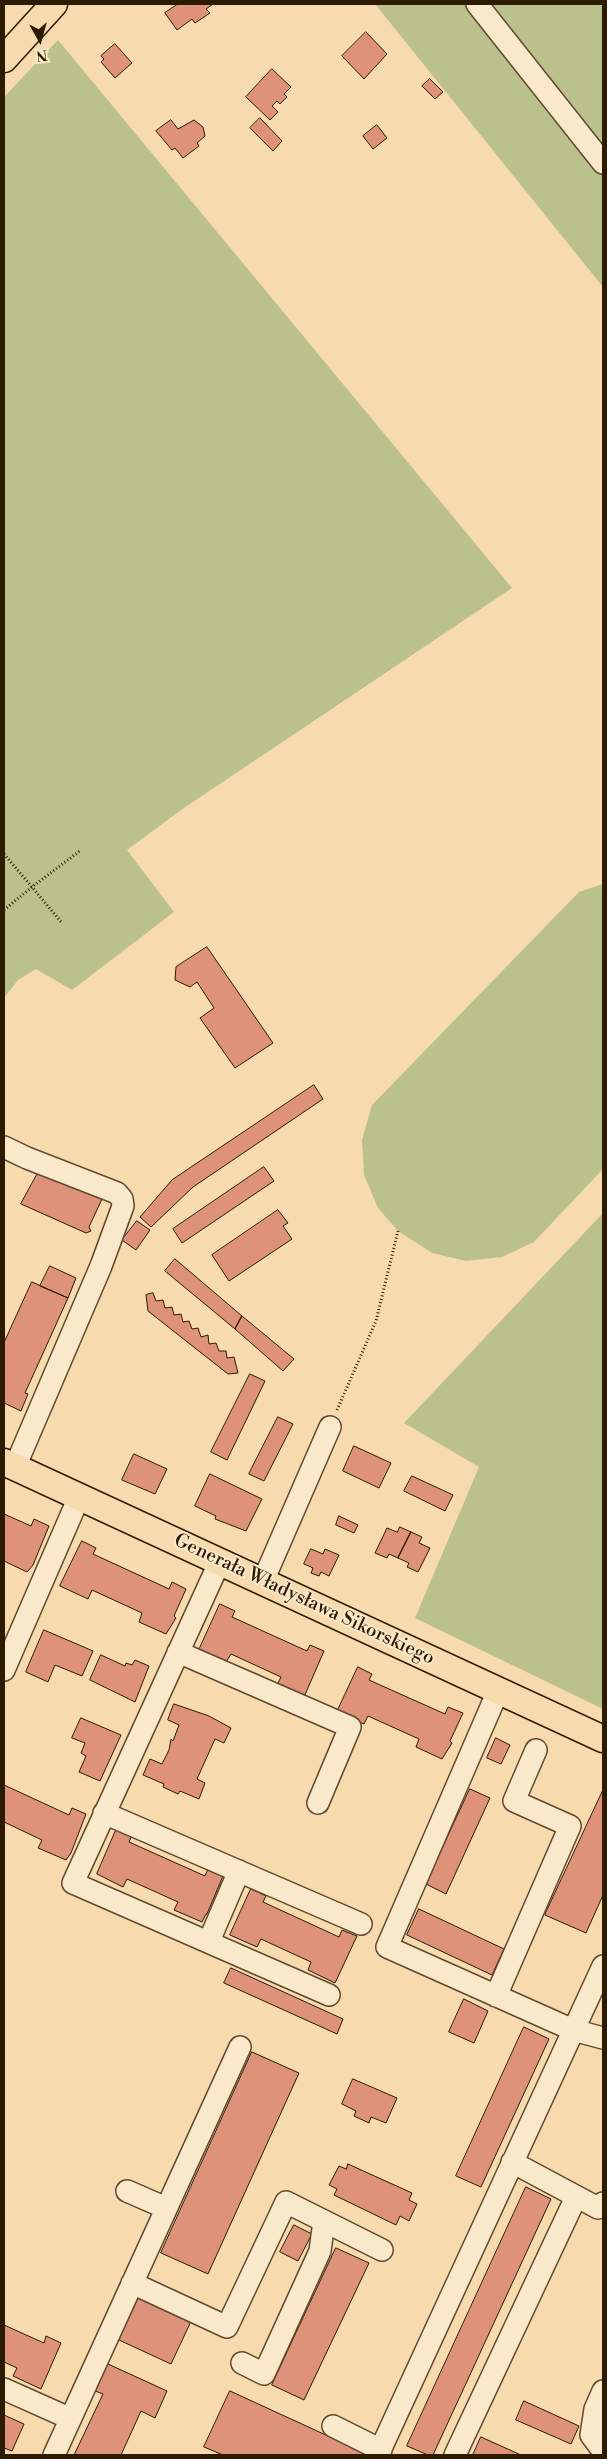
<!DOCTYPE html>
<html>
<head>
<meta charset="utf-8">
<style>
  body { margin:0 }
  #map { position:relative; width:607px; height:2459px; overflow:hidden; background:#f7dbae; font-family:"Libre Bodoni",serif }
  canvas { display:block }
  .frame { position:absolute; inset:0; border:5px solid #2c1a01; pointer-events:none }
  .north { position:absolute; left:15px; top:15px; width:50px; height:50px; -webkit-text-stroke:4px #fae8ca; paint-order:stroke; rotate:173deg; font-size:14px; font-weight:700; line-height:20px; text-align:center; color:#2c1a01 }
  .north::after { content:''; display:block; margin:auto; width:18px; height:22px; background:#2c1a01; clip-path:polygon(50% 0,100% 100%,50% 72%,0 100%) }
</style>
</head>
<body>
<div id="map">
<canvas width="607" height="2459"></canvas>
<div class="frame"></div>
<div class="north">N</div>
</div>
<script>
const ctx = document.querySelector('canvas').getContext('2d');
ctx.lineJoin = 'round';
function paint(path, color) {
  ctx.fillStyle = color;
  ctx.fill(path, 'evenodd');
}
function trace(path, color, width, dash) {
  ctx.strokeStyle = color;
  ctx.lineWidth = width;
  ctx.lineCap = dash ? 'butt' : 'round';
  ctx.setLineDash(dash || []);
  ctx.stroke(path);
}
function label(font, color, halo, rows, align = 'center') {
  ctx.font = font + ' "Libre Bodoni",serif';
  ctx.lineWidth = 4;
  ctx.setLineDash([]);
  ctx.textBaseline = 'middle';
  ctx.strokeStyle = halo;
  ctx.fillStyle = color;
  for (const [text, x, y, turn = 0] of rows) {
    ctx.save();
    ctx.translate(x, y);
    ctx.rotate((+turn || 0) * Math.PI / 180);
    ctx.textAlign = isNaN(turn) ? turn : align;
    if (halo) ctx.strokeText(text, 0, 0);
    ctx.fillText(text, 0, 0);
    ctx.restore();
  }
}
const green = new Path2D(`
  M 375,4 L 603,4 L 603,287 Z
  M 58,40 L 512,588 L 181,810 L 127,850 L 174,912 L 72,990 L 36,969 L 18,980 L 4,998 L 4,97 Z
  M 603,884 L 603,1169 L 534,1242 L 502,1257 L 466,1261 L 432,1253 L 398,1231 L 378,1208 L 364,1175 L 362,1140 L 372,1105 L 579,892 Z
  M 603,1213 L 603,1709 L 415,1618 L 479,1467 L 404,1423 Z`);
const building = new Path2D(`
  M 178,4 L 213,4 L 206,9 L 210,13 L 195,23 L 192,19 L 177,30 L 165,13 Z
  M 366,32 L 387,54 L 364,79 L 342,56 Z
  M 115,44 L 132,63 L 115,78 L 101,62 L 104,59 L 101,56 Z
  M 272,69 L 291,87 L 284,94 L 287,97 L 280,104 L 277,101 L 272,106 L 278,112 L 270,120 L 246,97 Z
  M 430,79 L 443,92 L 435,99 L 422,86 Z
  M 260,118 L 282,141 L 273,151 L 250,128 Z
  M 171,120 L 178,129 L 194,120 L 203,127 L 205,136 L 197,143 L 199,146 L 183,158 L 175,148 L 172,150 L 156,131 Z
  M 377,125 L 387,138 L 373,149 L 363,136 Z
  M 207,947 L 273,1043 L 235,1068 L 200,1018 L 214,1008 L 197,982 L 190,987 L 175,980 L 176,967 Z
  M 314,1085 L 323,1099 L 193,1187 L 151,1227 L 140,1217 L 172,1180 Z
  M 264,1167 L 274,1181 L 182,1243 L 173,1229 Z
  M 39,1171 L 102,1199 L 89,1227 L 91,1231 L 86,1233 L 21,1204 Z
  M 278,1210 L 288,1223 L 283,1226 L 292,1239 L 229,1281 L 212,1255 Z
  M 137,1221 L 150,1230 L 136,1250 L 122,1240 Z
  M 175,1259 L 242,1316 L 235,1329 L 165,1271 Z
  M 50,1266 L 76,1278 L 68,1298 L 40,1286 Z
  M 32,1282 L 68,1298 L 25,1393 L 28,1394 L 21,1411 L 4,1403 L 4,1343 Z
  M 153,1293 L 156,1301 L 163,1300 L 165,1308 L 172,1307 L 174,1315 L 181,1314 L 183,1322 L 189,1321 L 192,1329 L 198,1328 L 201,1337 L 208,1335 L 209,1344 L 216,1343 L 219,1351 L 226,1351 L 227,1358 L 234,1357 L 238,1373 L 228,1374 L 148,1311 L 146,1295 Z
  M 242,1316 L 294,1359 L 283,1371 L 235,1329 Z
  M 250,1374 L 265,1381 L 227,1460 L 211,1452 Z
  M 278,1417 L 293,1424 L 264,1481 L 249,1474 Z
  M 354,1446 L 391,1463 L 379,1488 L 343,1471 Z
  M 134,1454 L 167,1469 L 155,1494 L 122,1480 Z
  M 210,1474 L 262,1499 L 246,1531 L 215,1519 L 216,1516 L 195,1506 Z
  M 412,1476 L 453,1495 L 445,1511 L 404,1491 Z
  M 4,1514 L 31,1526 L 34,1519 L 49,1526 L 33,1565 L 27,1572 L 4,1561 Z
  M 339,1516 L 358,1525 L 354,1533 L 336,1525 Z
  M 400,1527 L 411,1532 L 398,1558 L 389,1554 L 387,1558 L 375,1553 L 387,1528 L 397,1532 Z
  M 411,1532 L 422,1537 L 419,1543 L 430,1548 L 418,1572 L 407,1567 L 409,1563 L 398,1558 Z
  M 82,1541 L 96,1548 L 93,1554 L 169,1589 L 172,1582 L 186,1589 L 174,1616 L 176,1618 L 166,1634 L 139,1622 L 142,1613 L 92,1590 L 88,1599 L 60,1586 Z
  M 311,1549 L 323,1554 L 325,1549 L 339,1555 L 329,1576 L 321,1572 L 319,1576 L 311,1573 L 313,1568 L 304,1564 Z
  M 220,1604 L 235,1611 L 232,1617 L 307,1651 L 310,1645 L 324,1651 L 304,1697 L 277,1685 L 281,1677 L 231,1654 L 226,1662 L 199,1650 Z
  M 44,1630 L 93,1651 L 82,1676 L 55,1665 L 48,1682 L 26,1672 Z
  M 101,1655 L 125,1666 L 126,1663 L 132,1665 L 135,1660 L 149,1666 L 135,1702 L 90,1680 Z
  M 358,1667 L 372,1674 L 369,1680 L 445,1714 L 448,1707 L 463,1713 L 450,1741 L 452,1743 L 442,1759 L 416,1747 L 419,1739 L 368,1716 L 364,1724 L 337,1712 Z
  M 174,1704 L 209,1716 L 231,1728 L 224,1743 L 215,1739 L 197,1779 L 205,1783 L 199,1799 L 180,1791 L 178,1794 L 163,1787 L 164,1784 L 143,1775 L 150,1759 L 162,1764 L 169,1750 L 171,1739 L 173,1741 L 179,1725 L 168,1720 Z
  M 81,1718 L 121,1735 L 100,1781 L 79,1772 L 86,1756 L 81,1753 L 85,1743 L 72,1738 Z
  M 496,1738 L 510,1745 L 501,1764 L 487,1758 Z
  M 4,1785 L 69,1815 L 72,1808 L 86,1814 L 71,1853 L 66,1860 L 38,1848 L 42,1840 L 4,1822 Z
  M 470,1789 L 490,1798 L 446,1894 L 426,1884 Z
  M 603,1790 L 603,1895 L 586,1933 L 545,1915 Z
  M 117,1828 L 132,1835 L 129,1842 L 205,1876 L 208,1869 L 223,1876 L 207,1914 L 206,1914 L 202,1922 L 174,1910 L 178,1902 L 127,1879 L 123,1887 L 97,1874 Z
  M 251,1889 L 266,1896 L 263,1902 L 339,1937 L 342,1930 L 357,1936 L 335,1983 L 308,1970 L 311,1962 L 261,1939 L 257,1947 L 230,1935 Z
  M 419,1909 L 504,1949 L 492,1975 L 407,1935 Z
  M 231,1968 L 343,2019 L 337,2034 L 224,1983 Z
  M 464,1999 L 488,2011 L 474,2043 L 449,2032 Z
  M 524,2027 L 549,2039 L 481,2187 L 456,2176 Z
  M 252,2052 L 299,2073 L 208,2274 L 161,2253 Z
  M 353,2079 L 397,2098 L 386,2123 L 371,2117 L 369,2123 L 354,2116 L 356,2111 L 342,2104 Z
  M 348,2164 L 412,2193 L 409,2200 L 417,2204 L 409,2221 L 400,2216 L 396,2225 L 334,2195 L 337,2189 L 329,2185 L 339,2166 L 346,2169 Z
  M 526,2187 L 551,2199 L 433,2455 L 428,2455 L 407,2446 Z
  M 294,2225 L 312,2234 L 298,2261 L 280,2252 Z
  M 336,2248 L 369,2263 L 304,2400 L 272,2385 Z
  M 140,2293 L 193,2317 L 171,2364 L 119,2340 Z
  M 4,2325 L 44,2343 L 46,2336 L 61,2343 L 41,2389 L 13,2376 L 17,2368 L 4,2362 Z
  M 108,2364 L 167,2391 L 155,2418 L 141,2411 L 121,2455 L 74,2455 L 103,2394 L 95,2391 Z
  M 230,2391 L 365,2453 L 364,2455 L 223,2455 L 204,2447 Z
  M 524,2401 L 579,2426 L 571,2444 L 516,2420 Z
  M 4,2415 L 24,2424 L 12,2451 L 4,2448 Z
  M 481,2437 L 521,2455 L 473,2455 Z`);
const path = new Path2D(`
  M 4,854 L 32,887 L 81,850
  M 4,910 L 32,887 L 62,923
  M 337,1410 L 376,1321 L 398,1231`);
const minor = new Path2D(`
  M 477,4 L 603,163
  M 4,1147 L 27,1158 L 117,1193 L 122,1199 L 123,1206 L 101,1266 L 15,1467
  M 220,1561 L 73,1883 L 329,1995
  M 263,1581 L 330,1427
  M 178,1652 L 350,1727 L 318,1803
  M 4,1670 L 79,1497
  M 498,1691 L 387,1947 L 573,2030 L 603,2038
  M 104,1813 L 361,1924
  M 209,1941 L 239,1871
  M 496,1996 L 570,1826 L 514,1801 L 536,1750
  M 512,2162 L 598,2208 L 603,2203
  M 127,2191 L 166,2208
  M 132,2283 L 227,2327 L 286,2202 L 382,2250
  M 242,2363 L 264,2374 L 320,2251 L 324,2221
  M 4,2389 L 69,2418
  M 603,2391 L 595,2409 L 591,2435 L 603,2451
  M 333,2426 L 381,2450
  M 54,2455 L 240,2047
  M 378,2455 L 603,1966
  M 455,2455 L 576,2197`);
const major = new Path2D(`
  M 4,59 L 54,4
  M 4,1462 L 603,1739`);
const streetNames = [
  ["Generała Władysława Sikorskiego",304,1600,25]
];
paint(green, '#bac18c');
paint(building, '#dd9279');
trace(building, '#2c1a01', 1);
trace(minor, '#5f4a2c', 24);
trace(major, '#2c1a01', 29);
trace(path, '#2c1a01', 3, [1, 2.5]);
trace(minor, '#fae8ca', 21);
trace(major, '#f7dbae', 26);
label('19px', '#2c1a01', '#fae8ca', streetNames);
</script>
</body>
</html>
